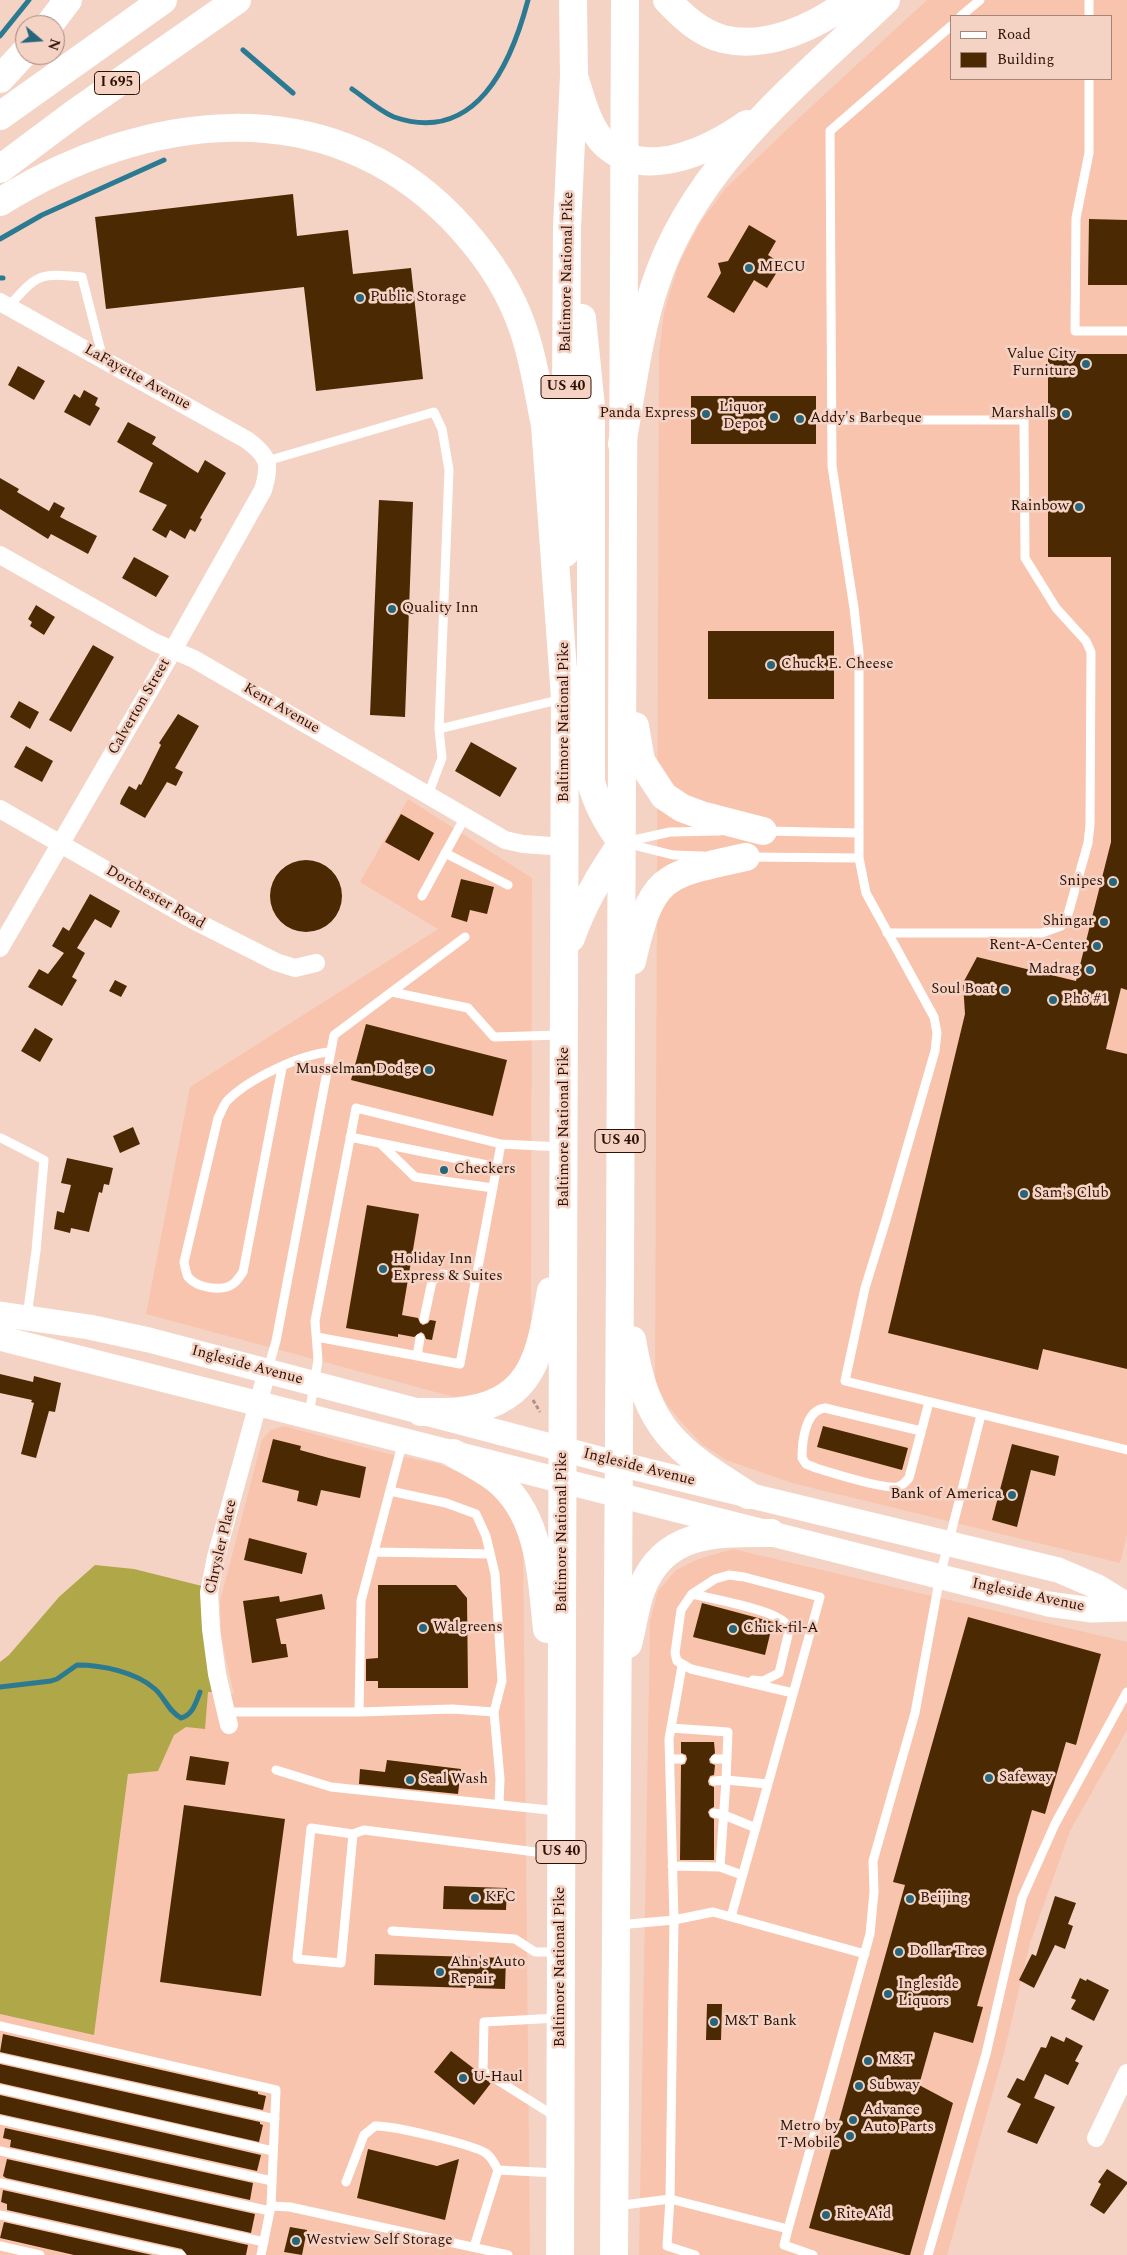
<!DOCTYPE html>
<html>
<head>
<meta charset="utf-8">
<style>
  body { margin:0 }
  #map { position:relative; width:1127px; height:2255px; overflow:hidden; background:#f4d3c5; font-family:Spectral,serif }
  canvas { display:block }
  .legend { position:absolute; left:950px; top:15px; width:162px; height:65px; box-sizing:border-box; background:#f4d3c5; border:1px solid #a58578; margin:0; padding:6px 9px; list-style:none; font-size:15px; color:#2e1105 }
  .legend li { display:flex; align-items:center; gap:10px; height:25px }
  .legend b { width:25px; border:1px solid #a58578 }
  .north { position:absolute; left:15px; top:15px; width:50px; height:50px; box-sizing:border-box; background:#f4d3c5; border:1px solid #a58578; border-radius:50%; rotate:108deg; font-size:14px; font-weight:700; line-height:20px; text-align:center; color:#2e1105 }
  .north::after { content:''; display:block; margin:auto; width:18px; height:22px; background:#26667b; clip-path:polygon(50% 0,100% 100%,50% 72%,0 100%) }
</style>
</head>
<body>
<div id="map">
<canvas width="1127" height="2255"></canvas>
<ul class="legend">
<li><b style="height:6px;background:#fff"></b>Road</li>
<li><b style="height:14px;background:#4b2a03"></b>Building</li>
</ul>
<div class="north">N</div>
</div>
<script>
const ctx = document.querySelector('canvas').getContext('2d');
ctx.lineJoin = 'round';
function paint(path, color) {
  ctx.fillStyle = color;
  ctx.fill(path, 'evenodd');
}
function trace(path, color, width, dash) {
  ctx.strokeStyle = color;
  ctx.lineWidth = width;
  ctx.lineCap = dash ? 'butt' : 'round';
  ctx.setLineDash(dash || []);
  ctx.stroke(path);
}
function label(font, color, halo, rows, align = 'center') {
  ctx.font = font + ' Spectral,serif';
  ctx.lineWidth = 5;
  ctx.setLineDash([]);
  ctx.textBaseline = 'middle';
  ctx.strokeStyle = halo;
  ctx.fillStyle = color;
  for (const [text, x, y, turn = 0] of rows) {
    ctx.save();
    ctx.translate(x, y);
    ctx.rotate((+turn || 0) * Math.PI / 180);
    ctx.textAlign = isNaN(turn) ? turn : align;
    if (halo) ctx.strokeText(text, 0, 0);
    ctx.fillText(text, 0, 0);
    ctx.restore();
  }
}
const built = new Path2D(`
  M 927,0 L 1127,0 L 1127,1535 L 1120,1563 L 792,1483 L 726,1460 L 703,1445 L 684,1425 L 668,1406 L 655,1383 L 659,354 L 664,313 L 678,266 L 688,246 L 700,223 L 726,188 L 801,116 ZM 951,16 L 1111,16 L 1111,79 L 951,79 Z
  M 408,799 L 532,878 L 531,1334 L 525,1353 L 514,1370 L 497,1387 L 478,1394 L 454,1397 L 146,1314 L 190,1087 L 438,929 L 360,882 Z
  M 284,1426 L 385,1453 L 436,1463 L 462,1473 L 484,1485 L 504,1503 L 523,1541 L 530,2255 L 0,2255 L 0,2014 L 94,2034 L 135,1722 L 208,1691 L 234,1694 L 221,1637 L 220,1601 L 262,1440 L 271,1430 Z
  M 733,1549 L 1127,1642 L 1127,1730 L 1070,1831 L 1030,1943 L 1004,2053 L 947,2255 L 639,2255 L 650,1621 L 658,1591 L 676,1570 L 698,1559 Z`);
const forest = new Path2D(`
  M 95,1565 L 134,1569 L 202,1586 L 212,1692 L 208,1692 L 205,1729 L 186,1727 L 174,1735 L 158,1771 L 128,1774 L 94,2035 L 0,2014 L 0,1662 L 9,1655 L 59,1597 Z`);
const stream = new Path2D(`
  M 0,36 L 29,0
  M 243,50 L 293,93
  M 352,89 C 365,98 380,111 394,117 C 476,145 511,64 528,0
  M 0,239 L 42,215 L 164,160
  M 0,278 L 3,278
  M 0,1687 L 51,1681 L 57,1679 L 77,1665 C 102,1665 136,1672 155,1689 C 165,1698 169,1712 181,1718 C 193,1715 196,1702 200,1692`);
const building = new Path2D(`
  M 293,194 L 297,236 L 348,230 L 353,274 L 411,268 L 423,379 L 316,391 L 304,287 L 106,309 L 95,217 Z
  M 1089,219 L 1127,220 L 1127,285 L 1088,285 Z
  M 749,225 L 776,241 L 768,255 L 782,264 L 767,288 L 754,280 L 734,313 L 707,297 L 721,273 L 718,263 L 728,261 Z
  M 1048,354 L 1127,354 L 1127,990 L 1121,988 L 1106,1049 L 1127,1054 L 1127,1369 L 1043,1349 L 1038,1370 L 888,1333 L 965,1014 L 963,983 L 977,957 L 1076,981 L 1111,842 L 1111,557 L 1048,557 Z
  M 18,366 L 45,381 L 34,400 L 8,385 Z
  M 84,390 L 98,398 L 95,405 L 100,408 L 90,426 L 64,412 L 74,394 L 80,398 Z
  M 691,396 L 816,396 L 816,444 L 691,444 Z
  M 128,422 L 156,437 L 152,444 L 198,473 L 205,460 L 226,473 L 200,518 L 202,519 L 195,532 L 190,529 L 185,539 L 170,530 L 166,538 L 152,530 L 167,505 L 139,492 L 153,463 L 117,442 Z
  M 0,478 L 19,489 L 17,492 L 49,511 L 54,502 L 65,508 L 60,517 L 97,536 L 88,554 L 51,534 L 48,539 L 0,509 Z
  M 379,500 L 413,502 L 405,717 L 370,715 Z
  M 134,557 L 169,576 L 156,597 L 122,578 Z
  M 36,605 L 55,617 L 44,635 L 30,626 L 32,622 L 28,619 Z
  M 708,631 L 834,631 L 834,699 L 708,699 Z
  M 93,645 L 114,657 L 71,732 L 49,720 Z
  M 19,701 L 39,712 L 30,729 L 10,717 Z
  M 178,714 L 199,726 L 175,768 L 183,772 L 176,786 L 167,782 L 145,818 L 120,804 L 121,800 L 129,786 L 136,790 L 139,784 L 141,785 L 161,745 L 159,743 Z
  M 471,742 L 517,768 L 500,797 L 455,771 Z
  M 26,746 L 53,761 L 42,782 L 14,767 Z
  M 401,814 L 434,833 L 419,861 L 385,842 Z
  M270 896a36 36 0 1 1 72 0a36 36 0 1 1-72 0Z
  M 461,879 L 494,887 L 487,914 L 470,910 L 467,922 L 451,917 Z
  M 90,894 L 120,911 L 111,928 L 95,919 L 77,948 L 85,953 L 72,977 L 77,980 L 62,1006 L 28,987 L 39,969 L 48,974 L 64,953 L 52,946 L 63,927 L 69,931 Z
  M 115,980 L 127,986 L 121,997 L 109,991 Z
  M 366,1024 L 507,1060 L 493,1116 L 351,1080 Z
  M 35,1028 L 53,1039 L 40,1062 L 21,1051 Z
  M 133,1127 L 140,1144 L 120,1153 L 113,1136 Z
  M 67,1158 L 113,1168 L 109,1185 L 104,1184 L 102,1193 L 99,1192 L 89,1232 L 71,1228 L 70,1233 L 54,1229 L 57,1211 L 64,1213 L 71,1185 L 61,1183 Z
  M 367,1205 L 419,1214 L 402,1315 L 418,1318 L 420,1323 L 423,1325 L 428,1323 L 430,1320 L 436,1321 L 432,1340 L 426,1339 L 424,1334 L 421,1332 L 414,1337 L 398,1334 L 398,1337 L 346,1328 Z
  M 0,1374 L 33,1382 L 34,1376 L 61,1383 L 55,1412 L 49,1411 L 36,1458 L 21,1454 L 34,1403 L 31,1402 L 32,1400 L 0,1393 Z
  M 823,1426 L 908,1448 L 902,1470 L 817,1447 Z
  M 273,1439 L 301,1446 L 300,1450 L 329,1458 L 366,1467 L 360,1498 L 321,1490 L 317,1506 L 297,1501 L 299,1491 L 262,1482 Z
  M 1012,1444 L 1059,1456 L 1055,1476 L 1031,1470 L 1017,1527 L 992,1520 Z
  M 249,1538 L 307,1553 L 302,1574 L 244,1560 Z
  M 378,1585 L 456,1585 L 467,1598 L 468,1688 L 378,1688 L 378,1681 L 366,1681 L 366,1659 L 378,1658 Z
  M 322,1594 L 325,1609 L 276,1619 L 281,1644 L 286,1644 L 288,1657 L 252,1663 L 243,1601 L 279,1596 L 280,1602 Z
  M 702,1603 L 773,1622 L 765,1655 L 693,1637 Z
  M 968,1617 L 1101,1654 L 1076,1745 L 1066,1742 L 1045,1814 L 1032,1810 L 977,2006 L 983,2007 L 973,2043 L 934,2032 L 919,2085 L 953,2103 L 910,2255 L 906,2255 L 809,2228 L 905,1885 L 893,1882 Z
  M 681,1742 L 714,1742 L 715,1753 L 709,1759 L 710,1763 L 715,1765 L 714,1775 L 710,1776 L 708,1781 L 709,1785 L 714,1787 L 714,1807 L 710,1809 L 708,1812 L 710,1817 L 714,1819 L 714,1860 L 680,1860 L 681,1765 L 685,1764 L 687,1759 L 686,1755 L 681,1753 Z
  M 190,1756 L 229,1762 L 225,1785 L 186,1780 Z
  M 387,1760 L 461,1769 L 458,1794 L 359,1784 L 360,1769 L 385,1772 Z
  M 184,1805 L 285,1819 L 261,1996 L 160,1982 Z
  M 444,1886 L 507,1888 L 506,1910 L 443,1909 Z
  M 1055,1896 L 1076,1903 L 1068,1924 L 1073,1926 L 1065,1949 L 1055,1945 L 1034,1988 L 1019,1980 L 1032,1954 L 1036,1956 Z
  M 375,1954 L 506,1958 L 505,1989 L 374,1985 Z
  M 1080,1978 L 1086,1981 L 1087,1979 L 1109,1990 L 1094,2021 L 1071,2009 L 1076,2000 L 1071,1998 Z
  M 707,2004 L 722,2004 L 721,2040 L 706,2040 Z
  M 3,2034 L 258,2092 L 258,2094 L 266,2096 L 263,2110 L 0,2052 Z
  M 1051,2036 L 1064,2042 L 1066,2037 L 1083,2046 L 1075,2061 L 1079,2063 L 1068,2085 L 1045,2074 L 1034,2098 L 1055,2107 L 1037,2144 L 1007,2132 L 1021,2104 L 1007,2097 L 1017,2078 L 1024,2081 L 1041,2047 L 1046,2048 Z
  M 451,2051 L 477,2071 L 480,2076 L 491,2083 L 474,2105 L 434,2072 Z
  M 0,2064 L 260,2122 L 260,2124 L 263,2125 L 259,2142 L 0,2083 Z
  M 0,2095 L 261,2155 L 257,2171 L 0,2114 Z
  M 5,2128 L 253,2183 L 250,2200 L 10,2147 L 11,2140 L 3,2138 Z
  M 368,2149 L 437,2166 L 459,2159 L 445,2220 L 357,2198 Z
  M 7,2159 L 255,2214 L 251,2233 L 6,2178 L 3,2176 Z
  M 1107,2169 L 1127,2182 L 1127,2184 L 1104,2214 L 1090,2205 L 1101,2184 L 1098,2182 Z
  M 3,2190 L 248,2245 L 246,2255 L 187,2255 L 182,2249 L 7,2210 L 7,2204 L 1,2202 Z
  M 4,2222 L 152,2255 L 74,2255 L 0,2238 Z
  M 290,2227 L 307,2230 L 302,2255 L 284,2252 Z`);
const path = new Path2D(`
  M 533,1400 L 540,1412`);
const lane = new Path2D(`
  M 1089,0 L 1089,16
  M 961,16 L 980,0
  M 951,26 L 830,131 L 832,466 L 854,608 L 859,653 L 859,858 L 866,893 L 934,1017 L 937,1033 L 935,1051 L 886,1220 L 865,1288 L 845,1381 L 1127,1450
  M 1089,79 L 1089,153 L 1076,218 L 1075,331 L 1127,331
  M 9,306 C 38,274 38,273 82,277 L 103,359
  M 832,420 L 1024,420 L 1025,558 L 1056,608 L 1086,641 L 1091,652 L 1090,825 L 1088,843 L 1067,918 L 1061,926 L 1042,933 L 887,933
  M 267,461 L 434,412 L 442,429 L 449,470 L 439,729 L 562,699
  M 428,795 L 442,758 L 439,729
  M 766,831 L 859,833
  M 625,842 L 670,832 L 720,831
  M 625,843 L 673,855 L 703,856
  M 445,853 L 508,885
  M 748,857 L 859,858
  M 422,896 L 465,817
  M 392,992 L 468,1008 L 494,1037 L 560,1035
  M 282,1068 L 243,1272 C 240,1276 237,1281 233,1284 C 222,1292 197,1288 188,1277 C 186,1273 185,1267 184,1262 L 218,1118 C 221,1113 223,1106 227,1101 C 248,1079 301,1054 330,1052
  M 350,1137 L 497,1167
  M 1,1138 L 44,1160 L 36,1251 L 27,1316
  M 381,1144 L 415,1177 L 493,1188
  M 424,1319 L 432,1281 L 442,1274 L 476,1279
  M 317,1337 L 460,1364 L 501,1144
  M 417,1356 L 420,1338
  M 268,1369 L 276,1341 L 334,1035 L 465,937
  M 309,1415 L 318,1360 L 315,1321 L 356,1108 L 501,1144 L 561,1147
  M 921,1431 L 825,1408 C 805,1410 802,1442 802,1458 L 806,1464 L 816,1468 C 833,1473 881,1489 897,1487 C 903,1486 905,1482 909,1478 L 929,1402
  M 374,1552 L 490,1554
  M 692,1594 C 713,1599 763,1608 780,1619 C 787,1623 789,1627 788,1635 L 779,1673 L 763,1681 L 753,1680
  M 682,1666 L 669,1739 L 674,1920 L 670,2199 L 667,2246 L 695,2255
  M 226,1712 L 359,1712 L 361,1601 L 403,1441
  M 359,1712 L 452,1709 L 494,1712 L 502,1681 L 495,1574 L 486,1536 L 476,1514 L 446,1503 L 390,1491
  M 494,1712 L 500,1779 L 499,1805
  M 671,1728 L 728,1732 L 726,1780 L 768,1784
  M 670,1759 L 681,1759
  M 715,1759 L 727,1759
  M 276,1770 L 331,1787 L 558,1811
  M 714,1781 L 726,1780 L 720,1867 L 742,1875
  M 714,1813 L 724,1815 L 756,1828
  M 353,1834 L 311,1828 L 297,1959 L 341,1963 L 353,1834 L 364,1830 L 559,1855
  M 672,1866 L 720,1867
  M 731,1917 L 820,1597 L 744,1577 L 729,1575 L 715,1579 L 692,1594 L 681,1610 L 675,1653 L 677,1661 L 691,1669 L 793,1693
  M 618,1925 L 674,1920 L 713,1912 L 865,1954
  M 392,1931 L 515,1939 L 535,1952 L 558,1952
  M 0,2026 L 276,2090 L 271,2206 L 261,2255
  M 0,2058 L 275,2119
  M 0,2089 L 273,2151
  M 556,2117 L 483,2071 L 484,2022 L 558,2018
  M 0,2120 L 272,2181
  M 0,2151 L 270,2211
  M 498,2170 L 557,2173
  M 346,2182 L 364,2135 L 375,2126 C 391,2125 476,2145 487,2154 C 492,2158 495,2164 498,2170 L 474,2247
  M 0,2183 L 264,2242
  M 271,2206 L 290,2207 L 508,2255
  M 616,2206 L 670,2199 L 788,2229 L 870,1934 L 874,1892 L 873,1861 L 915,1713 L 940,1576 L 981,1415
  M 0,2215 L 181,2255
  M 788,2229 L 784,2245 L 813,2255
  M 0,2246 L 40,2255
  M 928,2255 L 986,2054 L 1022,1898 L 1055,1824 L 1127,1692`);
const street = new Path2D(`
  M 0,302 L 247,440 C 269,456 271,464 263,490 L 173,650 L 0,948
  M 0,555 L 154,642 L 194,659 L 505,840 L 523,844 L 565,847
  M 0,809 L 193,920 L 276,962 L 295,968 L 316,963
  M 229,1725 L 217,1674 L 211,1629 L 209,1592 L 216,1557 L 267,1371
  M 1096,2138 L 1127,2073`);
const secondary = new Path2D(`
  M 0,1314 L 89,1327 L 149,1340 L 619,1464 L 1058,1570 L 1098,1587 L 1127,1605
  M 0,1338 L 1048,1604 L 1092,1610 L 1127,1609`);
const primary = new Path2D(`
  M 582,318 L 591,407 L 591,782 C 597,805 607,823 622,843
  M 565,553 L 567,228 L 574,76 L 573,0
  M 635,726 L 641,761 L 664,796 L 682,808 L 701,815 L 763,831
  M 571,938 C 583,903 601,873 622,843
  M 632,961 C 652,874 663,875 746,857
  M 632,1340 C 647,1430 675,1449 748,1495
  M 421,1412 C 436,1412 453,1413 468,1410 C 536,1399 541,1348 551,1291
  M 453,1453 C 467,1461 483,1469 496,1479 C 541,1515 541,1576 547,1629
  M 628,1644 C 633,1626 635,1605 642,1588 C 665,1530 718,1533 771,1533
  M 560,2255 L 565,674
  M 614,2255 L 620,1270 L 625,0`);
const highway = new Path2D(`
  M 667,0 C 682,16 700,33 723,39 C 767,50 817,26 851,0
  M 49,25 L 68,0
  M 574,76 C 581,98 588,129 606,145 C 647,181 710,150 747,124
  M 0,79 L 25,52
  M 0,116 L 163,0
  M 0,169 L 75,113 L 237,0
  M 0,202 C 143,113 325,88 452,218 C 479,246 505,282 519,318 C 532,350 538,391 545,425 L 565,698
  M 622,444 C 632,391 638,336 655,285 C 694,165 798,84 886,0`);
const markers = [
  [749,268,5,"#26667b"],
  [360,298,5,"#26667b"],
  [1086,364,5,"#26667b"],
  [706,414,5,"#26667b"],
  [1066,414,5,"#26667b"],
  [774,417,5,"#26667b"],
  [800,419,5,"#26667b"],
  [1079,507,5,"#26667b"],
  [392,609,5,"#26667b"],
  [771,665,5,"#26667b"],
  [1113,882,5,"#26667b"],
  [1104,922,5,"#26667b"],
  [1097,946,5,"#26667b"],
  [1090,970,5,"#26667b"],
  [1005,990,5,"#26667b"],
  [1053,1000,5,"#26667b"],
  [429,1070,5,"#26667b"],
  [444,1170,5,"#26667b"],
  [1024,1194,5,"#26667b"],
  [383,1269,5,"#26667b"],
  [1012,1495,5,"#26667b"],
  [423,1628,5,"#26667b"],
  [733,1629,5,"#26667b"],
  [989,1778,5,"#26667b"],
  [410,1780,5,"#26667b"],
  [475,1898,5,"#26667b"],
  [910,1899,5,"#26667b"],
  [899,1952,5,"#26667b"],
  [440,1972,5,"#26667b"],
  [888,1994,5,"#26667b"],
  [714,2022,5,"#26667b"],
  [868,2061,5,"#26667b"],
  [463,2078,5,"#26667b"],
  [859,2086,5,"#26667b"],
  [853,2120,5,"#26667b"],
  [850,2136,5,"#26667b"],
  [826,2215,5,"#26667b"],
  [296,2241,5,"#26667b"]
];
const shields = [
  [117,83,45],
  [566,387,50],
  [620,1141,50],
  [561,1852,50]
];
const shieldNames = [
  ["I 695",117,83],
  ["US 40",566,387],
  ["US 40",620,1141],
  ["US 40",561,1852]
];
const poiNames = [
  ["MECU",759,268],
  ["Public Storage",370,298],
  ["Value City",1076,355,"right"],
  ["Furniture",1076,372,"right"],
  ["Liquor",764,408,"right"],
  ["Depot",764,425,"right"],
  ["Panda Express",696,414,"right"],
  ["Marshalls",1056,414,"right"],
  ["Addy's Barbeque",810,419],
  ["Rainbow",1069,507,"right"],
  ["Quality Inn",402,609],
  ["Chuck E. Cheese",781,665],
  ["Snipes",1103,882,"right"],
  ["Shingar",1094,922,"right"],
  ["Rent-A-Center",1087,946,"right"],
  ["Madrag",1080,970,"right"],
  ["Soul Boat",995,990,"right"],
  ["Phở #1",1063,1000],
  ["Musselman Dodge",419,1070,"right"],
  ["Checkers",454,1170],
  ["Sam's Club",1034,1194],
  ["Holiday Inn",393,1260],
  ["Express & Suites",393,1277],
  ["Bank of America",1002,1495,"right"],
  ["Walgreens",433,1628],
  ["Chick-fil-A",743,1629],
  ["Safeway",999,1778],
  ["Seal Wash",420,1780],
  ["KFC",485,1898],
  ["Beijing",920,1899],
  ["Dollar Tree",909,1952],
  ["Ahn's Auto",450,1963],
  ["Repair",450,1980],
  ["Ingleside",898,1985],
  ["Liquors",898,2002],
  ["M&T Bank",724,2022],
  ["M&T",878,2061],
  ["U-Haul",473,2078],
  ["Subway",869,2086],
  ["Advance",863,2111],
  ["Auto Parts",863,2128],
  ["Metro by",840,2127,"right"],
  ["T-Mobile",840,2144,"right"],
  ["Rite Aid",836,2215],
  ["Westview Self Storage",306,2241]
];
const streetNames = [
  ["Baltimore National Pike",568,272,-89],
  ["LaFayette Avenue",137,378,29],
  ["Calverton Street",140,707,-60],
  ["Kent Avenue",281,709,30],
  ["Baltimore National Pike",565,722,-90],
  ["Dorchester Road",155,898,30],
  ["Baltimore National Pike",565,1127,-90],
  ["Ingleside Avenue",247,1366,15],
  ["Ingleside Avenue",639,1468,14],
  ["Baltimore National Pike",563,1532,-90],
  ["Chrysler Place",222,1547,-77],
  ["Ingleside Avenue",1028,1596,12],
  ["Baltimore National Pike",561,1967,-90]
];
paint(built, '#f9c4ad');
paint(forest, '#afa748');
trace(stream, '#2c7a91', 5);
paint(building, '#4b2a03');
trace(path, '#b09083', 3, [4, 2.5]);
trace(lane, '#fff', 9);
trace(street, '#fff', 18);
trace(secondary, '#fff', 25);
trace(primary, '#fff', 28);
trace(highway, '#fff', 28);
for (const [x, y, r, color] of markers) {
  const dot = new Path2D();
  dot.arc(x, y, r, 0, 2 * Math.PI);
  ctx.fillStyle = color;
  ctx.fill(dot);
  trace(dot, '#f4d3c5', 2);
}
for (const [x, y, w] of shields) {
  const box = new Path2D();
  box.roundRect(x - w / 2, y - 11.5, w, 23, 4);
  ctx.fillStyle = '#f4d3c5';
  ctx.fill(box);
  trace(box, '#2e1105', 1);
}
label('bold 14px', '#2e1105', null, shieldNames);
label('15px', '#2e1105', '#f4d3c5', poiNames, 'left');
label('15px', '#2e1105', '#f4d3c5', streetNames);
</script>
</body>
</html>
